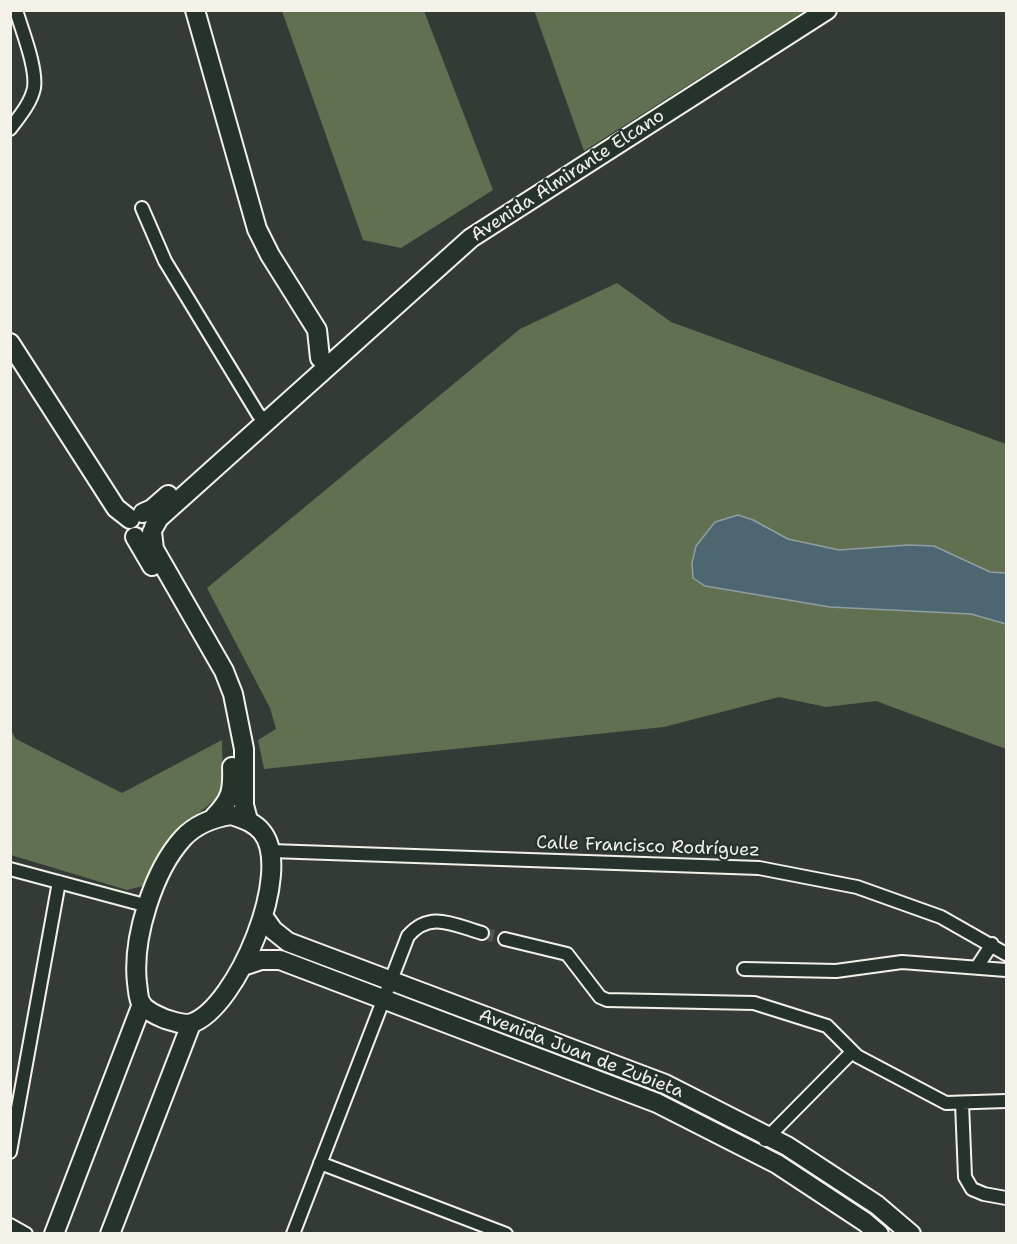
<!DOCTYPE html>
<html>
<head>
<meta charset="utf-8">
<style>
  body { margin:0 }
  #map { position:relative; width:1017px; height:1244px; overflow:hidden; background:#343b36; font-family:"Shantell Sans",sans-serif }
  canvas { display:block }
  .frame { position:absolute; inset:0; border:12px solid #f4f1e8; pointer-events:none }
</style>
</head>
<body>
<div id="map">
<canvas width="1017" height="1244"></canvas>
<div class="frame"></div>
</div>
<script>
const ctx = document.querySelector('canvas').getContext('2d');
ctx.lineJoin = 'round';
function paint(path, color) {
  ctx.fillStyle = color;
  ctx.fill(path, 'evenodd');
}
function trace(path, color, width, dash) {
  ctx.strokeStyle = color;
  ctx.lineWidth = width;
  ctx.lineCap = dash ? 'butt' : 'round';
  ctx.setLineDash(dash || []);
  ctx.stroke(path);
}
function label(font, color, halo, rows, align = 'center') {
  ctx.font = font + ' "Shantell Sans",sans-serif';
  ctx.lineWidth = 4.5;
  ctx.setLineDash([]);
  ctx.textBaseline = 'middle';
  ctx.strokeStyle = halo;
  ctx.fillStyle = color;
  for (const [text, x, y, turn = 0] of rows) {
    ctx.save();
    ctx.translate(x, y);
    ctx.rotate((+turn || 0) * Math.PI / 180);
    ctx.textAlign = isNaN(turn) ? turn : align;
    if (halo) ctx.strokeText(text, 0, 0);
    ctx.fillText(text, 0, 0);
    ctx.restore();
  }
}
const green = new Path2D(`
  M 534,10 L 805,10 L 805,11 L 584,151 Z
  M 282,11 L 424,11 L 493,190 L 401,248 L 363,240 Z
  M 617,283 L 671,322 L 1006,444 L 1006,749 L 876,701 L 826,707 L 779,697 L 664,727 L 264,769 L 258,740 L 276,729 L 270,708 L 207,588 L 520,329 Z
  M 10,729 L 16,739 L 122,793 L 222,740 L 223,793 L 176,832 L 143,886 L 127,890 L 11,855 Z`);
const water = new Path2D(`
  M 738,515 L 753,520 L 788,539 L 839,550 L 908,545 L 934,546 L 990,572 L 1006,573 L 1006,624 L 971,614 L 830,607 L 705,586 L 693,578 L 692,563 L 696,546 L 715,522 Z`);
const streetTunnel = new Path2D(`
  M 482,933 L 505,939`);
const street = new Path2D(`
  M 10,129 C 19,117 31,103 34,88 C 37,67 22,31 16,10
  M 142,208 L 165,261 L 258,414 L 266,422
  M 271,851 L 759,868 L 857,887 L 941,917 L 1006,954
  M 10,869 L 148,906
  M 505,939 L 567,954 L 600,997 L 607,1000 L 754,1003 L 827,1026 L 857,1056 L 946,1103 L 1006,1101
  M 977,967 L 992,944
  M 744,969 L 836,971 L 902,962 L 1006,970
  M 962,1103 L 965,1177 L 972,1189 L 984,1194 L 1006,1198
  M 765,1140 L 852,1052
  M 10,1152 L 59,882
  M 320,1163 L 506,1234
  M 10,1225 L 26,1234
  M 293,1234 L 408,936 C 430,910 454,925 482,933`);
const secondary = new Path2D(`
  M 195,10 L 257,229 L 270,255 L 317,330 L 320,358
  M 10,343 L 116,508 L 130,519
  M 143,513 L 152,509 L 168,495
  M 154,527 L 159,518 L 471,238 L 827,10
  M 152,532 L 154,549 L 224,671 L 233,694 L 244,749 L 244,805 L 248,820
  M 135,537 L 152,566
  M 231,815 C 243,819 254,822 262,832 C 294,871 237,1007 192,1023 C 184,1026 173,1021 165,1019 C 158,1016 148,1012 142,1005 C 138,1000 138,989 137,983 C 132,939 153,871 183,838 C 196,824 212,818 231,815 Z
  M 214,817 C 231,800 233,791 232,767
  M 263,916 L 273,930 L 288,942 L 665,1084 L 787,1146 L 877,1205 L 911,1234
  M 243,966 L 261,960 L 280,960 L 657,1103 L 777,1164 L 865,1222 L 879,1234
  M 54,1234 L 142,1004
  M 110,1234 L 191,1024`);
const streetNames = [
  ["Avenida Almirante Elcano",568,176,-33],
  ["Calle Francisco Rodríguez",648,847,2],
  ["Avenida Juan de Zubieta",581,1054,21]
];
paint(green, '#617051');
paint(water, '#4d6772');
trace(water, '#909ea1', 1.5);
trace(streetTunnel, '#515651', 12, [12, 6]);
trace(street, '#f4f1e8', 16);
trace(secondary, '#f4f1e8', 22);
trace(street, '#26332d', 12);
trace(secondary, '#26332d', 18);
label('18px', '#f4f1e8', '#26332d', streetNames);
</script>
</body>
</html>
